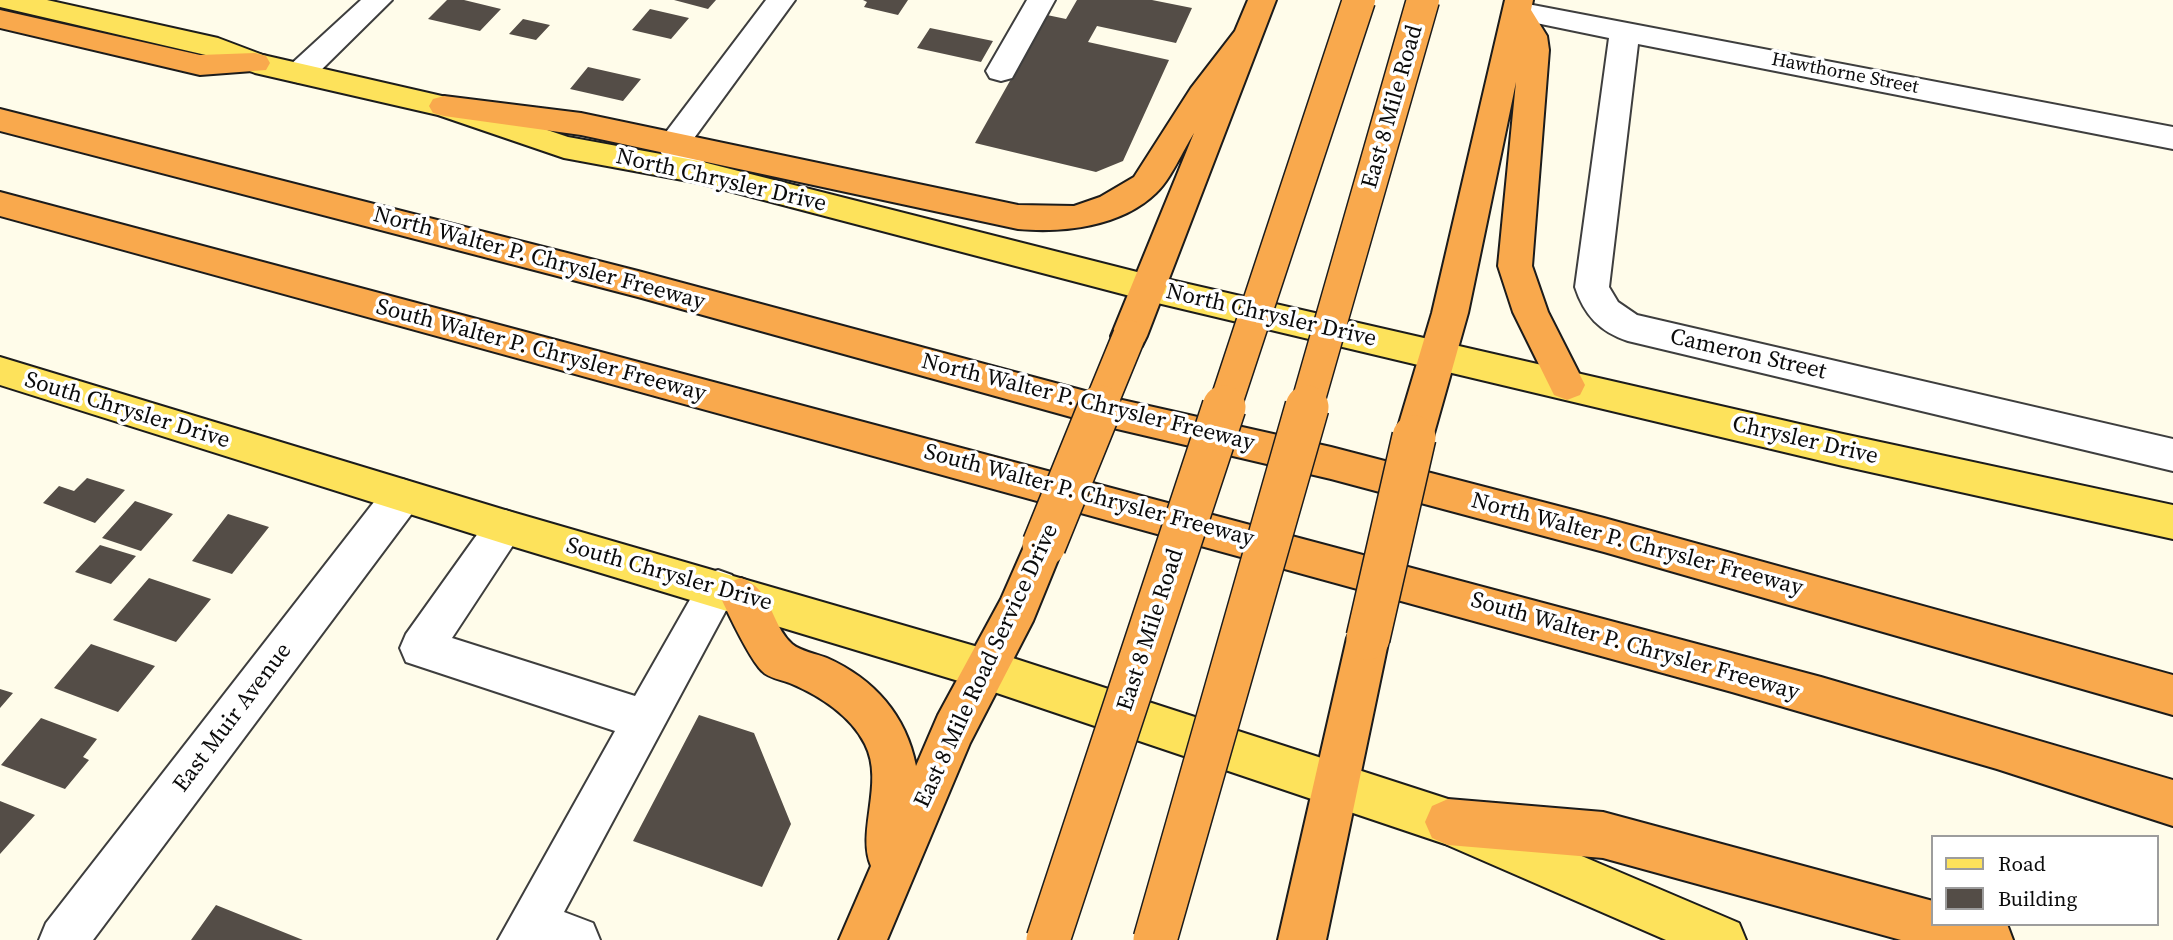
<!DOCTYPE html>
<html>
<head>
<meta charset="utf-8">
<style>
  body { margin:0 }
  #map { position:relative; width:2173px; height:940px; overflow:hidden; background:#fffcea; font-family:"Source Serif 4",serif }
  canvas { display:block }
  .legend { position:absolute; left:1931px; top:835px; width:228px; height:91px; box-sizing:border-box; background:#fff; border:2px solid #9d9d9d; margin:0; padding:9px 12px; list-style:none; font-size:21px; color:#0b0b0b }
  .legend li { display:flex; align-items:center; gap:14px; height:35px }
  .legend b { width:35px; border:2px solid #9d9d9d }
</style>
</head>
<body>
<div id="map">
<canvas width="2173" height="940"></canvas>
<ul class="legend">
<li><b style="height:9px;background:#fde25b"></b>Road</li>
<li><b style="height:19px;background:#544d47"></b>Building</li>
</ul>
</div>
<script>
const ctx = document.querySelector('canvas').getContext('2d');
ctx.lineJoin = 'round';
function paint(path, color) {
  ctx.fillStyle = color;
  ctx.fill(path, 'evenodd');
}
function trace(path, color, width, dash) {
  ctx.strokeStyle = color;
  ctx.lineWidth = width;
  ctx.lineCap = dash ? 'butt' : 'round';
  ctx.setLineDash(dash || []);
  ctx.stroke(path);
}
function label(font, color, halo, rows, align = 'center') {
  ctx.font = font + ' "Source Serif 4",serif';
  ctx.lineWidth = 7;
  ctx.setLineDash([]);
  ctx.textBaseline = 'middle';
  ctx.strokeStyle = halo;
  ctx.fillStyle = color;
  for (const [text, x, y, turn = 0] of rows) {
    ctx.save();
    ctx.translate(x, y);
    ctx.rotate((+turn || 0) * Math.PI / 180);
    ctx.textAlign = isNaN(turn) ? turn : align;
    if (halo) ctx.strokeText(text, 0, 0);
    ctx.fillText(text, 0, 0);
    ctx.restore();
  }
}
const building = new Path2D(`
  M 447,0 L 464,0 L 501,9 L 480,31 L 428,19 Z
  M 674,0 L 716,0 L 708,9 Z
  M 863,0 L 908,0 L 898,15 L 864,7 L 867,2 Z
  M 1077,0 L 1152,0 L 1192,8 L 1176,43 L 1097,26 L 1088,42 L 1169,60 L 1123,161 L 1096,172 L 975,143 L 1047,15 L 1066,19 Z
  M 650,9 L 689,18 L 671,39 L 632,30 Z
  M 523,19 L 550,25 L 536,40 L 509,34 Z
  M 930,28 L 993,41 L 981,62 L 917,48 Z
  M 588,67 L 641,79 L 623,101 L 570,89 Z
  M 87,478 L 125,490 L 95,523 L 43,503 L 59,486 L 74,491 Z
  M 135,501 L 173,514 L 141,551 L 102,538 Z
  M 228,514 L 269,527 L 232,574 L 192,561 Z
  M 100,545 L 136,556 L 111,584 L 75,572 Z
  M 149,578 L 211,599 L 176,642 L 113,620 Z
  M 91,644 L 155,666 L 118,712 L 54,688 Z
  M 0,689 L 13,693 L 0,708 Z
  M 699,715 L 754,733 L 791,824 L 762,887 L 633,841 Z
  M 41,718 L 97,739 L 83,757 L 89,760 L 65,789 L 1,765 Z
  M 0,801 L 35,815 L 0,854 Z
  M 216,905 L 303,940 L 191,940 Z`);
const minor = new Path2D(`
  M 361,0 L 392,0 L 311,80 L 300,83 L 289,80 L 285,73 L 289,66 Z
  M 766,0 L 795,0 L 689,145 L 713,171 L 708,179 C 683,186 666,166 657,144 Z
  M 1027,0 L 1055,0 L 1012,78 L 1001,81 L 990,78 L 986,71 Z
  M 1517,2 L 2173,127 L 2173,149 L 1638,44 L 1609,287 L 1618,302 L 1637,315 L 2173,439 L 2173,471 L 1628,341 C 1600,332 1584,315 1575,287 L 1609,38 L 1507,17 L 1503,11 L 1507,5 Z
  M 402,479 L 416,484 L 422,496 L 416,508 L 93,940 L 39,940 L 46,923 L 388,484 Z
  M 505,510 L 519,515 L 525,527 L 452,638 L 635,696 L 704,575 L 718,570 L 732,575 L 738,588 L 564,912 L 593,923 L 600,940 L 498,940 L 615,731 L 406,662 L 400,648 L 406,634 L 491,515 Z`);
const major = new Path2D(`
  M 0,0 L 47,0 L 218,38 L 263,55 L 455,99 L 568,137 L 699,161 L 1149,275 L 1843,434 L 2173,505 L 2173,539 L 1843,466 L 1149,301 L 699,183 L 564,158 L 438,115 L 255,73 L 210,56 L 0,7 Z
  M 0,357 L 505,510 L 985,649 L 1448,799 L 1739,923 L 1746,940 L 1666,940 L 1445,844 L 985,689 L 505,544 L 0,385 Z`);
const highway = new Path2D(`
  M 1248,0 L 1276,0 L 1147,336 L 1142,346 L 1129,350 L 1116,346 L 1111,336 L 1194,133 C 1182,152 1171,179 1156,193 C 1121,227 1063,233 1018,229 L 581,135 L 444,116 L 433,113 L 429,106 L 433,99 L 444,96 L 581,113 L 1018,205 L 1074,206 L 1100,197 L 1134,177 L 1191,88 L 1235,31 Z
  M 1505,0 L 1533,0 L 1531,10 L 1547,36 L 1549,50 L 1532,266 L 1548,312 L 1585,385 L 1580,395 L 1567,400 L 1554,395 L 1513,312 L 1498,266 L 1516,82 L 1468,313 L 1433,437 L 1427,448 L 1414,453 L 1401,448 L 1395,437 L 1432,313 Z
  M 0,10 L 200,55 L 255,53 L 266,56 L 270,63 L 266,70 L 200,75 L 0,28 Z
  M 0,109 L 638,271 L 1100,395 L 1331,447 L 1604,518 L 2173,675 L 2173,715 L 1604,552 L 1331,479 L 1100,425 L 638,297 L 0,131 Z
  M 0,192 L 1821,677 L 2173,780 L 2173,826 L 1997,769 L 1732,692 L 0,216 Z
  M 1044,527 L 1058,533 L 1064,545 L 1033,621 L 970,743 L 887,940 L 839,940 L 871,866 C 856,831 885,783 865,744 C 851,716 820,696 792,684 C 783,680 768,678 762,671 C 749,658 729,615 720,596 L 726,583 L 741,578 C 773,589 770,624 792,644 C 800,651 817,654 827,658 C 874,679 906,715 916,766 L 938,715 L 1001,599 L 1030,533 Z
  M 1368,619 L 1383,624 L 1389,638 L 1326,940 L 1278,940 L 1347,638 L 1353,624 Z
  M 1448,799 L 1603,812 L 1933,901 L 1933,924 L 2007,924 L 2013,940 L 1901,940 L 1603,858 L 1448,845 L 1432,838 L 1425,822 L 1432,806 Z`);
const highwayBridgeFar1 = new Path2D(`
  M 1099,409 L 1129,336
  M 1224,409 L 1359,0
  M 1306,409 L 1423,0`);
const highwayBridge = new Path2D(`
  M 1044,545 L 1100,407
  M 1368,638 L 1414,437
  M 1048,940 L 1224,407
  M 1155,940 L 1307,407`);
const farStreetnames = [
  ["Hawthorne Street",1845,74,11]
];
const streetNames = [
  ["East 8 Mile Road",1393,107,-74],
  ["North Chrysler Drive",721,181,13],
  ["North Walter P. Chrysler Freeway",539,259,15],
  ["North Chrysler Drive",1271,316,13],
  ["South Walter P. Chrysler Freeway",541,351,15],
  ["Cameron Street",1748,355,13],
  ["North Walter P. Chrysler Freeway",1088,403,14],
  ["South Chrysler Drive",127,411,17],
  ["Chrysler Drive",1805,441,13],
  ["South Walter P. Chrysler Freeway",1089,496,15],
  ["North Walter P. Chrysler Freeway",1637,545,15],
  ["South Chrysler Drive",669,575,16],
  ["East 8 Mile Road",1151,630,-72],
  ["South Walter P. Chrysler Freeway",1635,647,16],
  ["East 8 Mile Road Service Drive",987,666,-65],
  ["East Muir Avenue",233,718,-53]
];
paint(building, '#544d47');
trace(minor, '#3e3e3e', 4);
trace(major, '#1c1c1c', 4);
trace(highway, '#1c1c1c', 4);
paint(minor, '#fff');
paint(major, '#fde25b');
paint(highway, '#f9a94d');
trace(highwayBridgeFar1, '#1c1c1c', 35, []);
trace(highwayBridge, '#1c1c1c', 46, []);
trace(highwayBridgeFar1, '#f9a94d', 32);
trace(highwayBridge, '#f9a94d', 43);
label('19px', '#0b0b0b', '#fff', farStreetnames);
label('23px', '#0b0b0b', '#fff', streetNames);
</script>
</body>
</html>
